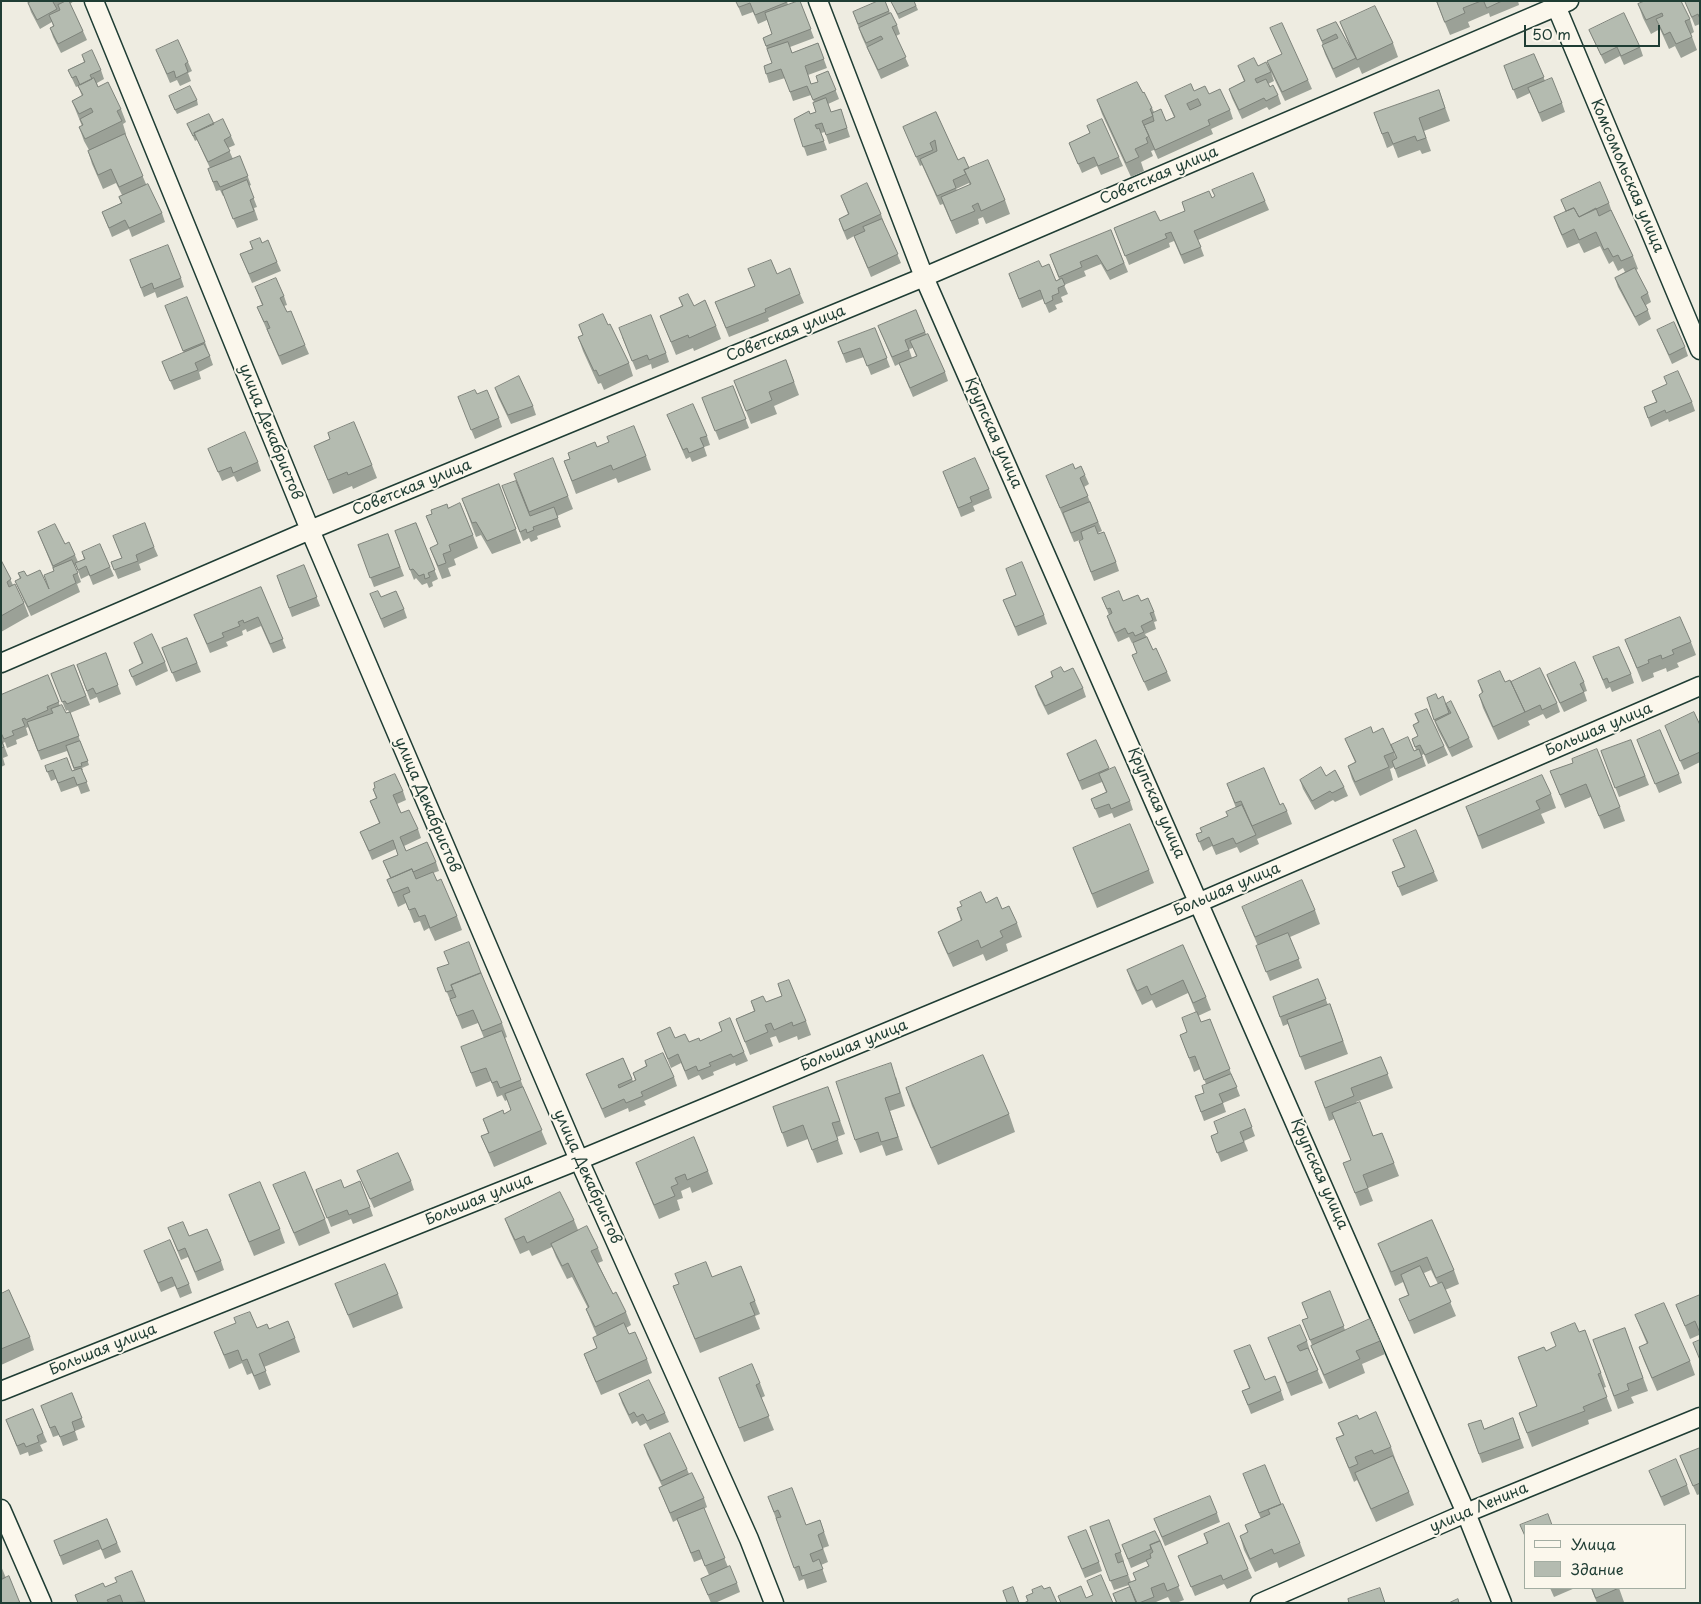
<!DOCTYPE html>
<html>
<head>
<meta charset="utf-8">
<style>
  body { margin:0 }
  #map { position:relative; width:1701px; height:1604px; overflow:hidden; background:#eeece1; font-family:"Playpen Sans",sans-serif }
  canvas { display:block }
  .frame { position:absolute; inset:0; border:2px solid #1f3d34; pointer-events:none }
  .legend { position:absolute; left:1524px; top:1524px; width:162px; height:65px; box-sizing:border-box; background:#fbf7ec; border:1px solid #a3ada2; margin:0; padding:6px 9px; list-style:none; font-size:15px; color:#1f3d34 }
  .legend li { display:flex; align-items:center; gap:10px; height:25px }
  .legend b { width:25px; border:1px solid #a3ada2 }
  .scale { position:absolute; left:1524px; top:25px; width:136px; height:22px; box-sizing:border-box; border:2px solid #1f3d34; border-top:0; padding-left:6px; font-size:15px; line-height:18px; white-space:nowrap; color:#1f3d34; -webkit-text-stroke:4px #fbf7ec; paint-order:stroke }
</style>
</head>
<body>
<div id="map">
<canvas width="1701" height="1604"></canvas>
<div class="frame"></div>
<ul class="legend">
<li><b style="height:6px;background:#fbf7ec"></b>Улица</li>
<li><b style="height:14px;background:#b4bbb0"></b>Здание</li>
</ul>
<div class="scale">50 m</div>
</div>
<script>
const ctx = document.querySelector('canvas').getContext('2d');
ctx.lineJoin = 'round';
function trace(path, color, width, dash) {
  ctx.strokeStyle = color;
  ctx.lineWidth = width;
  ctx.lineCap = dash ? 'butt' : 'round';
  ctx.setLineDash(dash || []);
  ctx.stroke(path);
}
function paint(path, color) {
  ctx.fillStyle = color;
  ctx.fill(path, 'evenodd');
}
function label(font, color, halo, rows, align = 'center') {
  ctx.font = font + ' "Playpen Sans",sans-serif';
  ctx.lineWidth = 4;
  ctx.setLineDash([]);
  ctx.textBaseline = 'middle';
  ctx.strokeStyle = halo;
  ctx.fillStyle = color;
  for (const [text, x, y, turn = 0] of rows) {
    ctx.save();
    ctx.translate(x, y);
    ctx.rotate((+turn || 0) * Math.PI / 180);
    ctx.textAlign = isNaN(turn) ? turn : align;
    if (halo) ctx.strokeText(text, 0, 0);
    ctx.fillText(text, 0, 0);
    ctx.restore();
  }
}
const minor = new Path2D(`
  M 94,1 L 310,530 L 579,1160 L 749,1539 L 774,1603
  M 818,1 L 924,277 L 1466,1513 L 1502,1603
  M 1554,1 L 1700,350
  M 1,663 L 310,530 L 924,277 L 1569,1
  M 1,1391 L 579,1160 L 1200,902 L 1700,686
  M 1,1509 L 42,1603
  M 1260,1603 L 1466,1513 L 1700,1417`);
const wall = new Path2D(`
  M 32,1 L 74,1 L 70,4 L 83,31 L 87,40 L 61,53 L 53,37 L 50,28 L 53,26 L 52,22 L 40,29 L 31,12 L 28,3 Z
  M 736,1 L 787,1 L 788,5 L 800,1 L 814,38 L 790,47 L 792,53 L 818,43 L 827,68 L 808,75 L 811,84 L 818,82 L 828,71 L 839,99 L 828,104 L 831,112 L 841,109 L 850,137 L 829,144 L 825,132 L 821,133 L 827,150 L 807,156 L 794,119 L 816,112 L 814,102 L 811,95 L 793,101 L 785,78 L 769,83 L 764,66 L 772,63 L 763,38 L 772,34 L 767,20 L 758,24 L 753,12 L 742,16 Z
  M 885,1 L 890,13 L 897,25 L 900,34 L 896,36 L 909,66 L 881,79 L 862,37 L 853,12 Z
  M 891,1 L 914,1 L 918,10 L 899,19 Z
  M 1436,1 L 1518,1 L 1519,5 L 1490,17 L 1489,13 L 1468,22 L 1470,27 L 1450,35 Z
  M 1685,1 L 1700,1 L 1700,24 L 1695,26 Z
  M 1638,4 L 1690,19 L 1694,32 L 1691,34 L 1697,50 L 1681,58 L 1675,46 L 1669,49 L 1660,29 L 1651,34 L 1643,18 Z
  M 1336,22 L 1350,47 L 1340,22 L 1393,43 L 1398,57 L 1362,74 L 1359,67 L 1336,78 L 1325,54 L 1322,45 L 1323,45 L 1317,30 Z
  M 1270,28 L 1308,80 L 1312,89 L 1285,101 L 1270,70 L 1267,61 L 1282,54 Z
  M 1589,30 L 1640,47 L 1643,56 L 1624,65 L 1620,56 L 1605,64 L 1593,39 Z
  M 156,50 L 188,62 L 192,71 L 188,73 L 191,81 L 180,86 L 177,80 L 170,83 Z
  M 1534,54 L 1545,81 L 1562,103 L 1565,112 L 1542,122 L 1530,93 L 1517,99 L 1504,66 Z
  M 82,55 L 101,70 L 104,79 L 97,83 L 98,87 L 121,109 L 126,122 L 123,124 L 126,134 L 125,135 L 146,184 L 162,213 L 165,222 L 132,237 L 129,229 L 112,237 L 102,212 L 121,203 L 119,197 L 122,195 L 116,183 L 103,189 L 92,164 L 88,151 L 89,150 L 84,141 L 79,127 L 82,126 L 72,101 L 82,96 L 78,86 L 76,87 L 68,70 L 84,62 Z
  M 1238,66 L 1258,66 L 1271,72 L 1274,81 L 1268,84 L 1270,87 L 1278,95 L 1281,104 L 1269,110 L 1267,107 L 1242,119 L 1232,98 L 1229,89 L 1244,81 Z
  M 1439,90 L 1450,121 L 1424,131 L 1431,151 L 1422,154 L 1420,150 L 1398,158 L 1393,145 L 1387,148 L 1374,113 Z
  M 1194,91 L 1209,94 L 1230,110 L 1233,119 L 1211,129 L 1213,134 L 1158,159 L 1154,150 L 1151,151 L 1153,156 L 1141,162 L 1144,171 L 1131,177 L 1102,114 L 1097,100 L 1143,93 L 1152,108 L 1154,112 L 1166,121 L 1174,117 L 1165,96 Z
  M 170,100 L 197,100 L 198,105 L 177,114 Z
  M 936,112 L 958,160 L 1005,200 L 1010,214 L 986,224 L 983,217 L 978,219 L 979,224 L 956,234 L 943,204 L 940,205 L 922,165 L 920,166 L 903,127 ZM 969,183 L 970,185 L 957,190 L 956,189 Z
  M 187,124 L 214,124 L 231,136 L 235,145 L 228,148 L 233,159 L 240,156 L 251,185 L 249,186 L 257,207 L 254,208 L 258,220 L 237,228 L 224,196 L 223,196 L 220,190 L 216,191 L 208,169 L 210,168 L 197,140 L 195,141 Z
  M 1087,126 L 1119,157 L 1123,166 L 1101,175 L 1097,166 L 1082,173 L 1069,143 L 1090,133 Z
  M 841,196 L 881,214 L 884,223 L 901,263 L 871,277 L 854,236 L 847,240 L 842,228 L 839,219 L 848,214 Z
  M 1212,198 L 1265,201 L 1269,210 L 1198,240 L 1204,256 L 1184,264 L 1174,241 L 1169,243 L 1170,247 L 1129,265 L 1114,228 L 1160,221 L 1185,211 L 1182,202 Z
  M 1561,200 L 1609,203 L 1612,212 L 1633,256 L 1638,269 L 1636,270 L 1648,293 L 1651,302 L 1646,305 L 1651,319 L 1639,326 L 1618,287 L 1615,278 L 1625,272 L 1623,268 L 1618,271 L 1613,261 L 1609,264 L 1600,246 L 1584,253 L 1579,243 L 1567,248 L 1559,230 L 1554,217 L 1566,212 Z
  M 1111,230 L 1128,272 L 1110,280 L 1101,264 L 1084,271 L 1086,276 L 1064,285 L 1068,294 L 1061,297 L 1063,302 L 1055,305 L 1057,309 L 1049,313 L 1043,299 L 1022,308 L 1009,274 L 1042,267 L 1056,281 L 1059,279 L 1050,255 Z
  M 250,242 L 262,243 L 277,262 L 281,271 L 252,283 L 240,254 L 252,249 Z
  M 130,260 L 181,278 L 184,287 L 157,298 L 155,292 L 144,297 Z
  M 748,269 L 777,274 L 800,294 L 804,303 L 768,318 L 769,321 L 729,337 L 715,302 L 755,286 Z
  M 255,287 L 284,296 L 287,305 L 284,306 L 287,312 L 305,345 L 309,354 L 282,365 L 257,307 L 262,305 Z
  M 679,298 L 694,306 L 716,326 L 721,339 L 694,351 L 693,348 L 676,355 L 660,316 L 682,306 Z
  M 165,306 L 205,342 L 213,365 L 199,372 L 201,379 L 174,390 L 162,362 L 184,353 Z
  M 916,310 L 926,334 L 945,372 L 948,381 L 913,397 L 899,364 L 895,366 L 878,326 ZM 913,348 L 916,356 L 912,358 L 909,349 Z
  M 579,325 L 608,325 L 629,363 L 633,376 L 604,390 L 601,383 L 598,384 L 583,351 L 578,337 L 583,335 Z
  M 875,328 L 890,367 L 871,375 L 864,357 L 846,363 L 838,342 Z
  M 1657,330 L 1685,347 L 1688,356 L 1672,364 Z
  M 622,337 L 666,353 L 669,362 L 652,369 L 651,364 L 636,370 Z
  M 786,360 L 799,395 L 774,406 L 777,414 L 751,424 L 734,381 Z
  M 733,386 L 749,428 L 719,440 L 702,398 Z
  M 495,388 L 533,406 L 536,415 L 511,424 L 498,397 Z
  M 1652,391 L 1692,402 L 1695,411 L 1669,422 L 1668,419 L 1651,427 L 1644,407 L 1656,402 Z
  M 477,394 L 499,418 L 502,427 L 475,439 L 458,397 Z
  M 667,415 L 707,436 L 710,445 L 704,447 L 707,456 L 692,462 L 690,457 L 686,459 Z
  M 330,439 L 372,465 L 377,478 L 353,489 L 352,486 L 333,494 L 314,446 Z
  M 597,447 L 646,456 L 651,470 L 618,483 L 616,478 L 576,494 L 564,461 Z
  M 208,449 L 258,462 L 261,471 L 237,482 L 234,476 L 222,481 Z
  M 1075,469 L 1085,475 L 1089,484 L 1084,487 L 1102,531 L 1098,533 L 1116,562 L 1119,571 L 1094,581 L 1082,550 L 1083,539 L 1074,542 L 1046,476 Z
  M 943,472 L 989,489 L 992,498 L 973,506 L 975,511 L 961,517 Z
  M 499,484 L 521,543 L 492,554 L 481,535 L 476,537 L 462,499 Z
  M 502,486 L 568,496 L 573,509 L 557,516 L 561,527 L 537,536 L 538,539 L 531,542 L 529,538 L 523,541 Z
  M 448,508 L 473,535 L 478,548 L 454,559 L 456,565 L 448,568 L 451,576 L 442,579 L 430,548 L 438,545 L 426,516 Z
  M 416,523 L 438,579 L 432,582 L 433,586 L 429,588 L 427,583 L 422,585 L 416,578 L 414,580 L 395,531 Z
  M 38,532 L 65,544 L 75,555 L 78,562 L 84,559 L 82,552 L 110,567 L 114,576 L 93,585 L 89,575 L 81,579 L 76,565 L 75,566 L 81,582 L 77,584 L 80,592 L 31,616 L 19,590 L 15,581 L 20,579 L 18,573 L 27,576 L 49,589 L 54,571 Z
  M 388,534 L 404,576 L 374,587 L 358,545 Z
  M 113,536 L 154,547 L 158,556 L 139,564 L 141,570 L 118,579 L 111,562 L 122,558 Z
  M 1,560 L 13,585 L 24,603 L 29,616 L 1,632 Z
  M 304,565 L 320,606 L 292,617 L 277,576 Z
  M 1006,569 L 1044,615 L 1047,624 L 1018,636 L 1003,600 L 1016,595 Z
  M 261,587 L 286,648 L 273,653 L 261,626 L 247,632 L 246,629 L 242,631 L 243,635 L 226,642 L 228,646 L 210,653 L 194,615 Z
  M 370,594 L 381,597 L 404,609 L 407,618 L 384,628 Z
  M 1102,598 L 1123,601 L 1141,601 L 1154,612 L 1157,621 L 1154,622 L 1156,629 L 1145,634 L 1153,650 L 1167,672 L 1171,681 L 1148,691 L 1132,655 L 1137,653 L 1133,643 L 1137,641 L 1132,643 L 1129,637 L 1118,642 L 1110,625 L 1107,616 L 1109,615 Z
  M 187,638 L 201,672 L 176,682 L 162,648 Z
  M 1625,640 L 1691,642 L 1696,655 L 1677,663 L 1679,667 L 1667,672 L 1666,668 L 1653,673 L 1654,677 L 1642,682 Z
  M 134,643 L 165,662 L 168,671 L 136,686 L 129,670 L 142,664 Z
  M 106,653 L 121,694 L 99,703 L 97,697 L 90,700 L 77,665 Z
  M 1593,657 L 1631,674 L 1634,683 L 1612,692 L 1610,687 L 1606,689 Z
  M 74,665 L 90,705 L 70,713 L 89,765 L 82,768 L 83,770 L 82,770 L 90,791 L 81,794 L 78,786 L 61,792 L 56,779 L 51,781 L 45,766 L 72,771 L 74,770 L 67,751 L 41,760 L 28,727 L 26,728 L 28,735 L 16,740 L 17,744 L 7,748 L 5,742 L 3,743 L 8,756 L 3,758 L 5,765 L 1,767 L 1,695 L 48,675 L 60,706 L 66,713 L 69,712 L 68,710 L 66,711 L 51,674 Z
  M 1051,672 L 1064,672 L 1083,688 L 1086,697 L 1048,715 L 1038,695 L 1035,686 L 1052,677 Z
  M 1547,675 L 1584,682 L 1587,691 L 1584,692 L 1587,701 L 1564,712 L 1550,684 Z
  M 1478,681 L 1505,682 L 1511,681 L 1557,703 L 1560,712 L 1546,719 L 1543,714 L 1528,721 L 1530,725 L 1498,740 L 1483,708 L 1479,695 L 1482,693 Z
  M 1438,699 L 1446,704 L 1469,738 L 1473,747 L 1452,757 L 1438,730 L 1434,720 Z
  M 1415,714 L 1444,746 L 1448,755 L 1428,764 L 1424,754 L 1422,755 L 1426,766 L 1398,778 L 1394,767 L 1390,769 L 1393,780 L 1360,796 L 1352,779 L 1348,766 L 1355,762 L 1345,739 L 1373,733 L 1394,752 L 1396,759 L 1391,745 L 1414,751 L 1416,750 L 1412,739 L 1418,736 L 1413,725 L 1418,722 Z
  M 1700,725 L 1700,762 L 1684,770 L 1665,726 Z
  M 1096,740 L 1109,770 L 1130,801 L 1133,810 L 1114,818 L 1112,813 L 1099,818 L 1091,799 L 1106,792 L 1102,782 L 1082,790 L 1067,754 Z
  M 1631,740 L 1649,785 L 1619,797 L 1601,751 Z
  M 1637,740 L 1679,774 L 1682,783 L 1659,793 Z
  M 1573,763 L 1620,807 L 1625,821 L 1604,829 L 1591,797 L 1565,808 L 1550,771 Z
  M 1326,776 L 1344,787 L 1348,796 L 1335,802 L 1333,800 L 1315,810 L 1303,789 L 1300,780 Z
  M 1227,784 L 1280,805 L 1287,811 L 1292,824 L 1257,839 L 1259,844 L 1240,853 L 1237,847 L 1216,855 L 1212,846 L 1203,851 L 1196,834 L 1202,832 L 1228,816 L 1236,808 Z
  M 373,789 L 403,791 L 406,800 L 397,804 L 401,813 L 418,829 L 421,838 L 404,846 L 406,851 L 436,862 L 439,871 L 433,873 L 437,881 L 457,916 L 462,930 L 435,941 L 429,928 L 424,931 L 420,921 L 414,923 L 406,903 L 398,907 L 387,880 L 390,878 L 383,861 L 398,855 L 396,849 L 372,860 L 360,832 L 379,823 L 370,801 L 376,798 Z
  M 1551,794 L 1556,808 L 1541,814 L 1545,823 L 1482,849 L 1466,807 Z
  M 1393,840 L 1434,872 L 1438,881 L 1402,896 L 1392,872 L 1404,867 Z
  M 1073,848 L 1149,870 L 1154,883 L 1097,908 Z
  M 986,903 L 1002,909 L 1017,923 L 1022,937 L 1006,944 L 1008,951 L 986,961 L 983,954 L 953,967 L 943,945 L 938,932 L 961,921 L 957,908 Z
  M 1242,907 L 1315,910 L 1320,924 L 1290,937 L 1302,968 L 1270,981 L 1256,946 L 1258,946 L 1247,920 Z
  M 1183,945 L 1206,997 L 1211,1010 L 1198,1016 L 1201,1022 L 1210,1019 L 1240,1096 L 1223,1103 L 1226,1112 L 1204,1121 L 1195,1096 L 1204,1093 L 1206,1084 L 1200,1069 L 1194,1072 L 1180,1035 L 1187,1032 L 1196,1013 L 1188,993 L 1156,1008 L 1152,1000 L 1142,1005 L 1132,984 L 1127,970 Z
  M 437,968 L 502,1023 L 507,1037 L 505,1038 L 524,1089 L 547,1144 L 494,1167 L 481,1136 L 488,1133 L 483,1119 L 504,1114 L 511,1111 L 507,1100 L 505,1101 L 502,1095 L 497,1097 L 491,1081 L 476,1087 L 461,1047 L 484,1038 L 478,1023 L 462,1029 Z
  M 1318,979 L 1328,1005 L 1330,1004 L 1348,1054 L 1305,1070 L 1288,1024 L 1283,1026 L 1273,997 Z
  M 778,984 L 806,1021 L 811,1035 L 798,1040 L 797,1036 L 779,1043 L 776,1036 L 770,1038 L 773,1046 L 750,1055 L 736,1019 L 754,1011 L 751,1001 L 766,1002 L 782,996 Z
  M 719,1023 L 744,1052 L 748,1061 L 736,1066 L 735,1063 L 713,1072 L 714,1075 L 702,1080 L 699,1075 L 688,1080 L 681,1063 L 671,1068 L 657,1033 L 689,1042 L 700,1041 L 722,1032 Z
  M 1381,1057 L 1393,1088 L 1356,1102 L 1373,1136 L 1394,1163 L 1399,1176 L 1368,1188 L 1373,1201 L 1360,1206 L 1343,1163 L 1351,1160 L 1334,1119 L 1329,1121 L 1315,1082 Z
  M 623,1058 L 633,1081 L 635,1080 L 633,1073 L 646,1066 L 645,1061 L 674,1077 L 677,1086 L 644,1101 L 646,1105 L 629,1112 L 628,1108 L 605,1118 L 586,1074 Z
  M 896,1077 L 905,1106 L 890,1111 L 903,1150 L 886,1156 L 882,1145 L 860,1153 L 855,1140 Z
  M 828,1087 L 845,1134 L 837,1137 L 843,1154 L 817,1163 L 808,1139 L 787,1147 L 773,1107 Z
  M 906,1088 L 1009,1114 L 1015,1132 L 938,1165 L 912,1106 Z
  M 1245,1109 L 1255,1136 L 1244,1141 L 1248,1151 L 1221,1162 L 1211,1136 L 1218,1133 Z
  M 636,1163 L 708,1171 L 713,1184 L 692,1193 L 690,1187 L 681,1191 L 683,1198 L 677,1200 L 680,1210 L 659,1219 L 641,1176 Z
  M 357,1171 L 411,1181 L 414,1190 L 374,1208 Z
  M 273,1185 L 325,1219 L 330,1233 L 299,1246 Z
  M 344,1188 L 370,1207 L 373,1216 L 353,1224 L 351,1219 L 331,1227 L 316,1190 Z
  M 229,1195 L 280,1229 L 285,1243 L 254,1256 Z
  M 505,1219 L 574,1220 L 578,1230 L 598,1248 L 603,1261 L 598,1263 L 613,1294 L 626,1312 L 631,1325 L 626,1328 L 629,1334 L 647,1359 L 652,1373 L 601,1395 L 589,1367 L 584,1354 L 597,1348 L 593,1338 L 597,1336 L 591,1322 L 586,1309 L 588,1308 L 572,1277 L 567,1279 L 556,1257 L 552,1247 L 532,1256 L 529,1250 L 520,1254 L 510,1232 Z
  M 1432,1220 L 1454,1270 L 1459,1284 L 1445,1290 L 1456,1316 L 1414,1334 L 1399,1299 L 1408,1295 L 1403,1282 L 1395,1286 L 1378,1244 ZM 1431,1270 L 1438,1284 L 1430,1287 L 1424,1273 Z
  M 168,1228 L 189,1236 L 221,1261 L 224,1270 L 198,1281 L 188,1257 L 181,1260 Z
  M 144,1251 L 189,1284 L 192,1293 L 180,1298 L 175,1286 L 161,1292 Z
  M 712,1277 L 755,1301 L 760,1314 L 755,1316 L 760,1329 L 700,1353 L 673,1286 Z
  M 335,1284 L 398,1294 L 403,1308 L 353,1328 Z
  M 1330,1291 L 1345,1330 L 1380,1341 L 1385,1354 L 1362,1364 L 1365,1373 L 1329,1389 L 1316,1359 L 1311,1346 L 1312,1345 L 1302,1320 L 1308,1318 L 1302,1303 Z
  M 1,1294 L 30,1337 L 34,1350 L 1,1365 Z
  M 1700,1295 L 1700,1335 L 1699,1335 L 1690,1339 L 1676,1305 Z
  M 1635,1315 L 1690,1361 L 1695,1375 L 1657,1391 L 1644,1361 L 1639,1347 L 1647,1344 Z
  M 257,1328 L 269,1329 L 295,1338 L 300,1352 L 264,1367 L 271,1385 L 259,1390 L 252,1373 L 247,1375 L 242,1363 L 229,1369 L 214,1332 Z
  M 1625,1328 L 1648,1391 L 1631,1397 L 1634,1403 L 1618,1409 L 1593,1340 Z
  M 1579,1332 L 1601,1373 L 1606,1387 L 1603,1388 L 1612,1411 L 1588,1420 L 1589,1424 L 1532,1447 L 1519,1413 L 1536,1407 L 1546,1351 L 1556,1347 Z
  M 1268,1338 L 1307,1341 L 1311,1355 L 1323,1383 L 1291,1396 Z
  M 1234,1351 L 1265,1380 L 1281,1391 L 1284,1400 L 1251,1414 L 1242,1391 L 1249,1388 Z
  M 719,1378 L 760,1383 L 765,1396 L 761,1398 L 774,1430 L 744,1442 Z
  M 72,1393 L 85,1427 L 75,1431 L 78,1440 L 63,1446 L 59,1435 L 53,1437 L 41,1406 Z
  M 619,1394 L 665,1413 L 669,1422 L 650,1430 L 646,1423 L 640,1426 L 637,1421 L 632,1424 L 622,1403 Z
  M 33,1409 L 47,1442 L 40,1445 L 43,1451 L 29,1456 L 28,1452 L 20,1455 L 6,1420 Z
  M 1513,1418 L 1524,1448 L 1482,1463 L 1468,1424 L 1484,1429 Z
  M 1359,1419 L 1391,1447 L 1396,1461 L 1409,1492 L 1414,1505 L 1376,1522 L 1357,1480 L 1354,1482 L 1336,1438 L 1343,1435 L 1338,1423 Z
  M 644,1445 L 687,1469 L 689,1474 L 704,1498 L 707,1507 L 704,1509 L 728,1567 L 737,1583 L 740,1592 L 715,1603 L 711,1603 L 701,1579 L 709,1575 L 702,1559 L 694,1562 L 677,1520 L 673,1522 L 659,1488 L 662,1486 L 647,1454 Z
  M 1700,1448 L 1700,1494 L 1697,1495 L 1680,1456 Z
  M 1649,1471 L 1687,1485 L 1690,1494 L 1664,1506 Z
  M 1243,1474 L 1281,1504 L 1300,1543 L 1305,1556 L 1279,1568 L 1277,1562 L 1255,1572 L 1244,1550 L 1240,1536 L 1248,1532 L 1245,1525 L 1261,1519 Z
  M 768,1497 L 806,1525 L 820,1520 L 829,1546 L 823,1548 L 828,1562 L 821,1565 L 827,1582 L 807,1589 L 804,1579 L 799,1581 Z
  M 1217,1513 L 1220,1522 L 1165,1546 L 1154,1519 Z
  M 107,1519 L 121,1552 L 105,1559 L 101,1549 L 63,1565 L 54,1541 Z
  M 1109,1520 L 1124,1561 L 1123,1562 L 1131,1582 L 1135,1580 L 1149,1566 L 1147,1561 L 1131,1568 L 1122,1545 L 1155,1531 L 1184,1600 L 1176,1603 L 1171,1603 L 1168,1597 L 1156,1602 L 1157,1603 L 1116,1603 L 1113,1594 L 1130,1587 L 1129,1585 L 1114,1590 L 1090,1527 Z
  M 1204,1534 L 1248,1569 L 1252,1578 L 1227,1589 L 1224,1584 L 1195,1596 L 1178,1556 L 1207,1544 Z
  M 1068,1537 L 1099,1562 L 1102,1571 L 1085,1578 Z
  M 1,1566 L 6,1578 L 1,1603 Z
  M 105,1587 L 145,1603 L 78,1603 L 75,1595 Z
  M 1550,1588 L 1575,1588 L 1554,1597 Z
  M 1591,1588 L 1619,1588 L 1624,1602 L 1622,1603 L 1597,1603 Z`);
const building = new Path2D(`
  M 32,1 L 55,1 L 53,2 L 57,9 L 37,20 L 28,3 Z
  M 66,1 L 69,1 L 83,31 L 58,44 L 50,28 L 54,26 L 49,15 L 60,10 L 58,5 Z
  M 736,1 L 787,1 L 787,2 L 755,15 L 750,3 L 739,7 Z
  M 798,1 L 800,1 L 811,29 L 766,46 L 763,38 L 772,34 L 765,13 Z
  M 878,1 L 885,1 L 889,11 L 858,24 L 853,12 Z
  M 891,1 L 914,1 L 916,6 L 898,14 Z
  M 1437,1 L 1481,1 L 1463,8 L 1465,13 L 1445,22 Z
  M 1484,1 L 1502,1 L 1487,8 Z
  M 1645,1 L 1681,1 L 1690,19 L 1685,21 L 1692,37 L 1676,44 L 1670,32 L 1664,35 L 1656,19 L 1663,16 L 1662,13 L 1646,20 L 1638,4 Z
  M 1685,1 L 1700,1 L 1700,19 L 1698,14 L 1692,17 Z
  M 1375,6 L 1393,43 L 1357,60 L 1340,22 Z
  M 891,13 L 897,25 L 892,27 L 906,57 L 878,70 L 867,47 L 883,39 L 881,36 L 866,43 L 859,28 Z
  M 1624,13 L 1640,47 L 1621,56 L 1617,47 L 1601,55 L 1589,30 Z
  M 1336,22 L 1356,58 L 1333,69 L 1322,45 L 1338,38 L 1336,34 L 1322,41 L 1317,30 Z
  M 1282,23 L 1308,80 L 1282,92 L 1267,61 L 1282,54 L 1270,28 Z
  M 178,40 L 188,62 L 185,64 L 188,72 L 176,78 L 174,71 L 167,74 L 156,50 Z
  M 788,42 L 792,53 L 818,43 L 824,59 L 805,66 L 811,84 L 818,82 L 816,76 L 828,71 L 836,90 L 813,100 L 807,86 L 790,92 L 781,69 L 766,74 L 764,66 L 772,63 L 767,49 Z
  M 92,50 L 101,70 L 90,75 L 92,79 L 80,85 L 76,76 L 72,78 L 68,70 L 85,62 L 82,55 Z
  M 1534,54 L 1544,77 L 1513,90 L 1504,66 Z
  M 1254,58 L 1258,66 L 1266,62 L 1271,72 L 1255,79 L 1257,83 L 1266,79 L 1270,87 L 1273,85 L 1278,95 L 1266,101 L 1264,98 L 1239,110 L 1229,89 L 1245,81 L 1238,66 Z
  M 94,78 L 98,87 L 108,82 L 121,109 L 117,111 L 122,121 L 85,139 L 79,127 L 83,125 L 80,119 L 93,112 L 91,108 L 79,114 L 72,101 L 83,95 L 78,86 Z
  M 1552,78 L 1562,103 L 1539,113 L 1528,88 Z
  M 1137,82 L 1143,93 L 1144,92 L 1152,108 L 1150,109 L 1153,116 L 1142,121 L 1149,136 L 1146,138 L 1148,143 L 1135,149 L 1139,157 L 1126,163 L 1097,100 Z
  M 1191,84 L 1194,91 L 1205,86 L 1209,94 L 1220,89 L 1230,110 L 1208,120 L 1210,125 L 1155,150 L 1144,125 L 1154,121 L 1152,113 L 1161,109 L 1166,121 L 1175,117 L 1165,96 ZM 1198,99 L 1201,105 L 1190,110 L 1187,104 Z
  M 190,86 L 197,100 L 175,110 L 169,96 Z
  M 1439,90 L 1445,108 L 1419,118 L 1426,138 L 1417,141 L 1415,136 L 1393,144 L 1388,132 L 1382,134 L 1374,113 Z
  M 826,98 L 831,112 L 841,109 L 847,128 L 826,135 L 822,123 L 815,125 L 817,129 L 819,128 L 824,141 L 803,147 L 794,119 L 809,111 L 810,114 L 816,112 L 813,103 Z
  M 936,112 L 958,160 L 964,157 L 969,168 L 964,170 L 966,174 L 953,180 L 956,188 L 937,196 L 920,159 L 937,151 L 935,140 L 930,143 L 933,150 L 916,157 L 903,127 Z
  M 209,114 L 214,124 L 194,133 L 195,135 L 193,136 L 187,124 Z
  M 223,119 L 231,136 L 224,140 L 230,151 L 208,162 L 194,133 Z
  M 1102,119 L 1119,157 L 1098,166 L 1094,157 L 1078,164 L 1069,143 L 1090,133 L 1087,126 Z
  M 125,134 L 143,176 L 119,187 L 111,169 L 98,175 L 88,151 Z
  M 240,156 L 248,176 L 220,187 L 217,181 L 213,182 L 208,169 Z
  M 988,160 L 1005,200 L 981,211 L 978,203 L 972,206 L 975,211 L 951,221 L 941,197 L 971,184 L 964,170 Z
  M 1253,173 L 1265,201 L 1194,231 L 1201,247 L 1181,255 L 1171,232 L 1165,234 L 1167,238 L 1125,256 L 1114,228 L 1155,211 L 1160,221 L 1185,211 L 1182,202 L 1209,191 L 1212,198 L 1215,196 L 1212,190 Z
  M 247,180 L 254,198 L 250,200 L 254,211 L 233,219 L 222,191 Z
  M 1600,182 L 1609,203 L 1579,217 L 1574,208 L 1566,211 L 1561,200 Z
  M 867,183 L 881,214 L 844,231 L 839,219 L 849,214 L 841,196 Z
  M 148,184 L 162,213 L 129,228 L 125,220 L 109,228 L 102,212 L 122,203 L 119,197 Z
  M 1574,208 L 1579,217 L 1596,208 L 1599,216 L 1611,210 L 1633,256 L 1621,261 L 1618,255 L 1613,257 L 1608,248 L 1604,250 L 1596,232 L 1579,240 L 1574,229 L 1562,235 L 1554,217 Z
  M 882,219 L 898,254 L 868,268 L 854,236 L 865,231 L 863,227 Z
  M 1111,230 L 1124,263 L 1107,271 L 1097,255 L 1080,262 L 1082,267 L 1059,277 L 1050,255 Z
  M 260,238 L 262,243 L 268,240 L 277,262 L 249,274 L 240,254 L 253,249 L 250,242 Z
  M 168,245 L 181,278 L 154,289 L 152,283 L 141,288 L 130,260 Z
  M 771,260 L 777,274 L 790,268 L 800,294 L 765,309 L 766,312 L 726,328 L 715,302 L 755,286 L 748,269 Z
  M 1039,261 L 1042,267 L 1049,264 L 1056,281 L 1062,278 L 1065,285 L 1058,288 L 1059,293 L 1052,296 L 1053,300 L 1045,304 L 1040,290 L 1019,299 L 1009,274 Z
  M 1635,268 L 1648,293 L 1641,297 L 1648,310 L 1635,317 L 1615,278 Z
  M 276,278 L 284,296 L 280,298 L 287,312 L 291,311 L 305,345 L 279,356 L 267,329 L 270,328 L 267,321 L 264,322 L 257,307 L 263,305 L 255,287 Z
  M 688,294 L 694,306 L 705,300 L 716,326 L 689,338 L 688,335 L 671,342 L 660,316 L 683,306 L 679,298 Z
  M 187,297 L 205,342 L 183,351 L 165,306 Z
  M 916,310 L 925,332 L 905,340 L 909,350 L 892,357 L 878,326 Z
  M 603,314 L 608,325 L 610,324 L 629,363 L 599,376 L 596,370 L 594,371 L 578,337 L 583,335 L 579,325 Z
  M 651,315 L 666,353 L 649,360 L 647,355 L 632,361 L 619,328 Z
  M 1674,322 L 1685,347 L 1669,355 L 1657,330 Z
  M 875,328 L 887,358 L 867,366 L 860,348 L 843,354 L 838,342 Z
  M 928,334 L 945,372 L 910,388 L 899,363 L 917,356 L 910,341 Z
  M 204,344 L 210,356 L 195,363 L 198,370 L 170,381 L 162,362 Z
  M 786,360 L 794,382 L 769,392 L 772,400 L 746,411 L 734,381 Z
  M 1678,371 L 1692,402 L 1666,413 L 1665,410 L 1648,418 L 1644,407 L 1657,402 L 1652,391 L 1667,384 L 1664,377 Z
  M 519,376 L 533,406 L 508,415 L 495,388 Z
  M 733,386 L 746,419 L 715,431 L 702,398 Z
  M 475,390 L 477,394 L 487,390 L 499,418 L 471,430 L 458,397 Z
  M 693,404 L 707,436 L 700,438 L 704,447 L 689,453 L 687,448 L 683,450 L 667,415 Z
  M 354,422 L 372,465 L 348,475 L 347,472 L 328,480 L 314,446 L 330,439 L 328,433 Z
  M 634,426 L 646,456 L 613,470 L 611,465 L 572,481 L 564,461 L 570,459 L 568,453 L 595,442 L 597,447 L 609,442 L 607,437 Z
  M 245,432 L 258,462 L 233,473 L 231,467 L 218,472 L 208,449 Z
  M 553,458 L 568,496 L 529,512 L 514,474 Z
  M 975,458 L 989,489 L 970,497 L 972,502 L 958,508 L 943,472 Z
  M 1073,464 L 1075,469 L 1081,466 L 1085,475 L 1080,478 L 1088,496 L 1060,508 L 1046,476 Z
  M 516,481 L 530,516 L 554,507 L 558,518 L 533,527 L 534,530 L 527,533 L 526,529 L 520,532 L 502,486 Z
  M 499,484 L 516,529 L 487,541 L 476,522 L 472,523 L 462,499 Z
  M 1090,502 L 1098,522 L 1071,533 L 1063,513 Z
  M 460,503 L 473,535 L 449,545 L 451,551 L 443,554 L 446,563 L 438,566 L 430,548 L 438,544 L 426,516 L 432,514 L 431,510 L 447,504 L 448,508 Z
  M 145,523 L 154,547 L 136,555 L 138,561 L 114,570 L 111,562 L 122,558 L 113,536 Z
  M 416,523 L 435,570 L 428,573 L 430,577 L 425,579 L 424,574 L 419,576 L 413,569 L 410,570 L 395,531 Z
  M 55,524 L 65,544 L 69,542 L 75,555 L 53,566 L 38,532 Z
  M 1095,526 L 1098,534 L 1104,532 L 1116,562 L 1091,572 L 1079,541 L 1083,539 L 1081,532 Z
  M 388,534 L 400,567 L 370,578 L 358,545 Z
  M 100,544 L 110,567 L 90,576 L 86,566 L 78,570 L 75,563 L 85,559 L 82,552 Z
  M 1,560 L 11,579 L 7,582 L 9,587 L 15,584 L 24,603 L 1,616 Z
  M 72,560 L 78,573 L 73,575 L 76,583 L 28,607 L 15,581 L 21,578 L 18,573 L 24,571 L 27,576 L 40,570 L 49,589 L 44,575 L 54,571 L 53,568 Z
  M 1022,562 L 1044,615 L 1015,627 L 1003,600 L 1016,595 L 1006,569 Z
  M 304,565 L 317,597 L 289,608 L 277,576 Z
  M 261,587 L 283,639 L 270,644 L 258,617 L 244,623 L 243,620 L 238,622 L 240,626 L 222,633 L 224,637 L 207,644 L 194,615 Z
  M 378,591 L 381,597 L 396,591 L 404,609 L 381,619 L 370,594 Z
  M 1119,591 L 1123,601 L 1138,595 L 1141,601 L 1148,598 L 1154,612 L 1150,613 L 1153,620 L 1141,626 L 1144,632 L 1135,636 L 1133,632 L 1128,634 L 1125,628 L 1115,633 L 1107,616 L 1112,613 L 1110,608 L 1107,609 L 1102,598 Z
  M 1680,617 L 1691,642 L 1672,650 L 1674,654 L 1662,659 L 1661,655 L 1648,660 L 1649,663 L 1637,668 L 1625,640 Z
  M 152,634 L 165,662 L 132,677 L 129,670 L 143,663 L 134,643 Z
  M 1147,637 L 1153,650 L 1156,648 L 1167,672 L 1144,682 L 1132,655 L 1137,653 L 1133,643 Z
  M 187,638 L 197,663 L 172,673 L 162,648 Z
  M 1619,647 L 1631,674 L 1609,683 L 1607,678 L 1603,680 L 1593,657 Z
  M 106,653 L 118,685 L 96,694 L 93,688 L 87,691 L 77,665 Z
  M 1575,662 L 1584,682 L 1580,684 L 1584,692 L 1560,703 L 1547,675 Z
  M 74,665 L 86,696 L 67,704 L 65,701 L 62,702 L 51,674 Z
  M 1061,667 L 1064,672 L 1073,668 L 1083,688 L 1045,706 L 1035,686 L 1053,677 L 1051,672 Z
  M 1540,668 L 1557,703 L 1542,710 L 1540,705 L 1525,712 L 1511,682 Z
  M 1500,671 L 1505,682 L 1510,680 L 1525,712 L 1493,727 L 1479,695 L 1483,692 L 1478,681 Z
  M 48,675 L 59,702 L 47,707 L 48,710 L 26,720 L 25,718 L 22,719 L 25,726 L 12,731 L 14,735 L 4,739 L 1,733 L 1,695 Z
  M 1436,694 L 1438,699 L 1443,696 L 1449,713 L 1434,720 L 1427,698 Z
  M 1451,701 L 1469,738 L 1449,748 L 1435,721 L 1451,713 L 1446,704 Z
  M 62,705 L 66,713 L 70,712 L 79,736 L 38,751 L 27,722 L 53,713 L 51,709 Z
  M 1427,709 L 1444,746 L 1425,755 L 1420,745 L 1415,747 L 1412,739 L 1418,736 L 1413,725 L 1419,722 L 1415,714 Z
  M 1694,712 L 1700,725 L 1700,752 L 1680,761 L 1665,726 Z
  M 1371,727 L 1373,733 L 1383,728 L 1394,752 L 1384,756 L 1389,767 L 1355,782 L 1348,766 L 1356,762 L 1345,739 Z
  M 1660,730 L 1679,774 L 1655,784 L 1637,740 Z
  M 1408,737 L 1414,751 L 1419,749 L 1422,757 L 1395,769 L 1392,761 L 1397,758 L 1391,745 Z
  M 1,739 L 4,747 L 1,748 Z
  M 1096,740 L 1109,768 L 1079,781 L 1067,754 Z
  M 1631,740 L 1645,776 L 1615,788 L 1601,751 Z
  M 80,741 L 88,761 L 81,763 L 82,766 L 74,768 L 66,746 Z
  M 1597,749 L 1620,807 L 1599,816 L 1586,784 L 1560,795 L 1550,771 L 1573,763 L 1572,759 Z
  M 67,758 L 72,771 L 81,768 L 87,782 L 77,785 L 74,777 L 58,783 L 53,770 L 47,772 L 45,766 Z
  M 1115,767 L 1130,801 L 1111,809 L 1109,804 L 1095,809 L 1091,799 L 1107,792 L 1099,774 Z
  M 1321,767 L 1326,776 L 1335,770 L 1344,787 L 1332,793 L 1330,791 L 1312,801 L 1300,780 Z
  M 1264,768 L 1280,805 L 1283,803 L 1287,811 L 1252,826 L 1241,801 L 1235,803 L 1227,784 Z
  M 395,774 L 403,791 L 393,795 L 401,813 L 409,810 L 418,829 L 400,837 L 406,851 L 427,842 L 436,862 L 413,872 L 412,869 L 391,878 L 383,861 L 398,855 L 393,840 L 369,851 L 360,832 L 380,823 L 370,801 L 377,798 L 373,789 L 375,788 L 374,783 Z
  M 1542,775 L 1551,794 L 1536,801 L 1540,809 L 1478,836 L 1466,807 Z
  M 1242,805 L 1256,835 L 1236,844 L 1233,838 L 1213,846 L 1209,837 L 1199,842 L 1196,834 L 1202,832 L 1200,828 L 1228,816 L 1226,812 Z
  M 1130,824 L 1149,870 L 1092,894 L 1073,848 Z
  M 1416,830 L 1434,872 L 1398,887 L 1392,872 L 1405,867 L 1393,840 Z
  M 412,869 L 416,879 L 433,872 L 437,881 L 441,879 L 457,916 L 430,928 L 425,915 L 419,917 L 415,908 L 409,910 L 403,895 L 410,892 L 408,887 L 393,893 L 387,880 Z
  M 1302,880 L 1315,910 L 1255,937 L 1242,907 Z
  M 981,892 L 986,903 L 997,897 L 1002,909 L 1009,906 L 1017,923 L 1000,931 L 1003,937 L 981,948 L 978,940 L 948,954 L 938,932 L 962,920 L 957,908 L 962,906 L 960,902 Z
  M 1288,933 L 1299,959 L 1266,972 L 1256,946 Z
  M 469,942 L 481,973 L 451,985 L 453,990 L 446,992 L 437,968 L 449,964 L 444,952 Z
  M 1183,945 L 1206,997 L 1193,1003 L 1183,980 L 1151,995 L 1147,986 L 1137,991 L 1127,970 Z
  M 481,973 L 502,1023 L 482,1031 L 473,1010 L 457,1016 L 450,999 L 456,997 L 451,985 Z
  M 1318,979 L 1326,999 L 1280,1017 L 1273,997 Z
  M 789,980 L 806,1021 L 793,1026 L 792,1022 L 774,1030 L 771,1023 L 765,1025 L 768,1032 L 745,1042 L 736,1019 L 755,1011 L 751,1001 L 763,996 L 766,1002 L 782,996 L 778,984 Z
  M 1330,1004 L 1343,1041 L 1300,1057 L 1287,1020 Z
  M 1197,1012 L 1201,1022 L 1210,1019 L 1230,1069 L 1204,1080 L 1195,1056 L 1189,1058 L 1180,1035 L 1187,1032 L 1182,1018 Z
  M 730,1018 L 744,1052 L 733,1057 L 731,1054 L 709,1063 L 711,1066 L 698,1071 L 696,1066 L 685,1071 L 678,1054 L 668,1059 L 657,1033 L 670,1027 L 675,1038 L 685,1034 L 689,1042 L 699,1038 L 700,1041 L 722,1031 L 719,1023 Z
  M 502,1031 L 521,1080 L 500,1088 L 497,1081 L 492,1083 L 486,1068 L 471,1073 L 461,1047 Z
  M 663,1053 L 674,1077 L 641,1092 L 643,1096 L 626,1103 L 624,1099 L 602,1109 L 586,1074 L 623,1058 L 632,1079 L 618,1085 L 619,1088 L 636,1080 L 633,1073 L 647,1066 L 645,1061 Z
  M 983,1055 L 1009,1114 L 931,1148 L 906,1088 Z
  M 1381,1057 L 1388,1074 L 1351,1088 L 1354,1096 L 1325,1108 L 1315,1082 Z
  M 891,1063 L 900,1093 L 885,1098 L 898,1137 L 881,1142 L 878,1132 L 855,1140 L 836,1082 Z
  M 1231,1074 L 1237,1087 L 1219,1094 L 1223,1103 L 1201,1112 L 1195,1096 L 1204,1093 L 1202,1086 Z
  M 523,1087 L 542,1130 L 489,1153 L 481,1136 L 489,1133 L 483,1119 L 503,1110 L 504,1114 L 511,1110 L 505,1094 Z
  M 828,1087 L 840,1121 L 832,1123 L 838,1140 L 812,1150 L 803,1125 L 782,1133 L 773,1107 Z
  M 1360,1102 L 1373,1136 L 1382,1133 L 1394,1163 L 1363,1175 L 1368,1188 L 1355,1193 L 1343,1163 L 1351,1160 L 1332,1113 Z
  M 1245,1109 L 1252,1127 L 1240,1132 L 1244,1142 L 1217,1153 L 1211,1136 L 1218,1133 L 1214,1122 Z
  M 694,1137 L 708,1171 L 687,1180 L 685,1174 L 675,1178 L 678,1184 L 671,1187 L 675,1196 L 654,1205 L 636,1163 Z
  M 398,1153 L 411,1181 L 370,1199 L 357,1171 Z
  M 305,1172 L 325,1219 L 294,1233 L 273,1185 Z
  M 341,1180 L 344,1188 L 360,1181 L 370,1207 L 349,1215 L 347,1210 L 327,1218 L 316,1190 Z
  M 260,1182 L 280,1229 L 249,1242 L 229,1195 Z
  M 560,1192 L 574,1220 L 527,1243 L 524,1236 L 515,1240 L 505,1219 Z
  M 1432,1220 L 1454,1270 L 1436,1278 L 1427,1257 L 1391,1272 L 1378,1244 Z
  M 183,1222 L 189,1236 L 207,1229 L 221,1261 L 195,1272 L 185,1248 L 178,1251 L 168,1228 Z
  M 587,1226 L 598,1248 L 591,1251 L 613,1294 L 616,1292 L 626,1312 L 595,1327 L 586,1309 L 589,1307 L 568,1263 L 562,1266 L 551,1244 Z
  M 170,1240 L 189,1284 L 177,1289 L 172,1277 L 158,1283 L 144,1251 Z
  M 706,1262 L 712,1277 L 741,1266 L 755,1301 L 750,1303 L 755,1315 L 695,1339 L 673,1286 L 679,1284 L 675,1274 Z
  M 385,1264 L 398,1294 L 348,1315 L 335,1284 Z
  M 1420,1266 L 1430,1287 L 1442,1282 L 1451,1302 L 1409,1321 L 1399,1299 L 1409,1295 L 1401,1275 Z
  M 9,1290 L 30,1337 L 1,1349 L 1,1294 Z
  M 1330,1291 L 1344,1326 L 1310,1340 L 1302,1320 L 1308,1318 L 1302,1303 Z
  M 1700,1295 L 1700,1333 L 1695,1321 L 1685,1326 L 1676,1305 Z
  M 1664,1303 L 1690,1361 L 1652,1378 L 1639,1347 L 1648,1343 L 1635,1315 Z
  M 250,1312 L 257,1328 L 267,1324 L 269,1329 L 288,1321 L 295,1338 L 259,1354 L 266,1371 L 254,1376 L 247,1359 L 242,1361 L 238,1350 L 224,1355 L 214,1332 L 236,1323 L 234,1318 Z
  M 1370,1319 L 1380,1341 L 1356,1351 L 1360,1359 L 1324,1375 L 1311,1346 Z
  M 624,1323 L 629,1334 L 635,1332 L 647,1359 L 596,1382 L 584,1354 L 597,1348 L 593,1338 Z
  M 1575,1323 L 1579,1332 L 1585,1330 L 1601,1373 L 1598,1374 L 1607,1397 L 1583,1407 L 1585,1411 L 1527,1433 L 1519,1413 L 1537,1406 L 1518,1357 L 1544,1347 L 1546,1351 L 1556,1346 L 1551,1333 Z
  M 1300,1325 L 1307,1341 L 1297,1346 L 1300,1351 L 1308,1348 L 1318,1370 L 1287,1383 L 1268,1338 Z
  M 1625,1328 L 1643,1378 L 1627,1384 L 1629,1390 L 1614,1396 L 1593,1340 Z
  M 1700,1340 L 1700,1360 L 1693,1343 Z
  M 1250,1345 L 1265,1380 L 1275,1376 L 1281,1391 L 1248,1405 L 1242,1391 L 1250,1388 L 1234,1351 Z
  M 752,1364 L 760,1383 L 756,1385 L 769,1416 L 739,1428 L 719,1378 Z
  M 649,1380 L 665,1413 L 647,1421 L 643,1414 L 637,1417 L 634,1412 L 629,1415 L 619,1394 Z
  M 72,1393 L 82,1418 L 72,1422 L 75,1431 L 60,1437 L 55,1426 L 50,1428 L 41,1406 Z
  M 33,1409 L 43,1433 L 37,1436 L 39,1442 L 26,1447 L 24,1443 L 17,1446 L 6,1420 Z
  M 1376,1412 L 1391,1447 L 1374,1454 L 1372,1450 L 1355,1457 L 1358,1464 L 1349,1468 L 1336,1438 L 1344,1435 L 1338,1423 L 1357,1415 L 1359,1419 Z
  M 1513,1418 L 1520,1439 L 1479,1454 L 1468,1424 L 1481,1420 L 1484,1429 Z
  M 670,1433 L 687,1469 L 661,1481 L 644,1445 Z
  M 1700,1448 L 1700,1483 L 1693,1486 L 1680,1456 Z
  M 1393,1456 L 1409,1492 L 1371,1509 L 1355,1473 Z
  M 1676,1459 L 1687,1485 L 1661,1497 L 1649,1471 Z
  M 1265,1465 L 1281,1504 L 1259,1513 L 1243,1474 Z
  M 692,1473 L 704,1498 L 670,1513 L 659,1488 Z
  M 792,1488 L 806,1525 L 820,1520 L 824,1532 L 818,1535 L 823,1549 L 810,1554 L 813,1562 L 819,1559 L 823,1569 L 802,1576 L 799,1566 L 794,1568 L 776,1518 L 781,1517 L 778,1510 L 774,1512 L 768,1497 Z
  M 1210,1496 L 1217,1513 L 1162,1537 L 1154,1519 Z
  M 1283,1504 L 1300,1543 L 1274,1554 L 1272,1549 L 1250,1559 L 1240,1536 L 1248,1532 L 1245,1525 L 1270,1514 L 1268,1510 Z
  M 704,1508 L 725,1558 L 705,1566 L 699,1550 L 691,1553 L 677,1519 Z
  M 1548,1514 L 1552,1525 L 1525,1525 L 1525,1536 L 1520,1525 Z
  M 107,1519 L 117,1543 L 102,1550 L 98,1540 L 60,1556 L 54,1541 Z
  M 1109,1520 L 1121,1552 L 1115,1554 L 1118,1563 L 1123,1561 L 1128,1575 L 1110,1581 L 1090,1527 Z
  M 1229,1523 L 1248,1569 L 1223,1580 L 1221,1575 L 1191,1587 L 1178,1556 L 1208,1543 L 1204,1534 Z
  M 1086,1530 L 1099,1562 L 1082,1569 L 1068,1537 Z
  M 1155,1531 L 1160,1541 L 1150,1545 L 1151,1549 L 1128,1559 L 1122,1545 Z
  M 1160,1541 L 1179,1586 L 1167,1591 L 1164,1583 L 1151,1588 L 1154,1597 L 1139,1603 L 1137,1603 L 1128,1583 L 1136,1580 L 1133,1573 L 1149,1566 L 1146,1560 L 1151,1558 L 1150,1554 L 1153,1552 L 1150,1545 Z
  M 730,1566 L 737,1583 L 708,1595 L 701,1579 Z
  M 132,1571 L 145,1602 L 123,1603 L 120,1595 L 107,1600 L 109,1603 L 78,1603 L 75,1595 L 103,1583 L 105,1587 L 117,1582 L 115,1578 Z
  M 1101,1575 L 1113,1603 L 1061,1603 L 1058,1596 L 1081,1586 L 1086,1598 L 1093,1595 L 1087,1581 Z
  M 9,1576 L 20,1603 L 1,1603 L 1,1580 Z
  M 1042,1586 L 1044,1589 L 1050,1587 L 1057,1603 L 1024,1603 L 1028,1601 L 1026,1596 L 1033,1593 L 1032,1590 Z
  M 1013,1587 L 1019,1603 L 1005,1603 L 1007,1602 L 1003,1591 Z
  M 1130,1587 L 1136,1603 L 1117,1603 L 1113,1594 Z
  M 1380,1588 L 1385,1603 L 1349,1603 L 1348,1599 Z
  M 1592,1588 L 1619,1588 L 1596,1598 Z
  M 1458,1599 L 1459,1603 L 1449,1603 Z`);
const streetNames = [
  ["Советская улица",1159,176,-23],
  ["Комсомольская улица",1627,176,67],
  ["Советская улица",786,334,-22],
  ["улица Декабристов",270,432,68],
  ["Крупская улица",993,433,66],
  ["Советская улица",412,488,-22],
  ["Большая улица",1599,730,-23],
  ["Крупская улица",1156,803,66],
  ["улица Декабристов",427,805,67],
  ["Большая улица",1227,890,-23],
  ["Большая улица",854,1046,-22],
  ["Крупская улица",1319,1174,66],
  ["улица Декабристов",587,1177,66],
  ["Большая улица",479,1200,-22],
  ["Большая улица",103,1350,-22],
  ["улица Ленина",1479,1508,-23]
];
trace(minor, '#1f3d34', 21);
trace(minor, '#fbf7ec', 18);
paint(wall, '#9ba197');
paint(building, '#b4bbb0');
trace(building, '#7e837b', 1);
label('15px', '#1f3d34', '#fbf7ec', streetNames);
</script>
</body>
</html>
